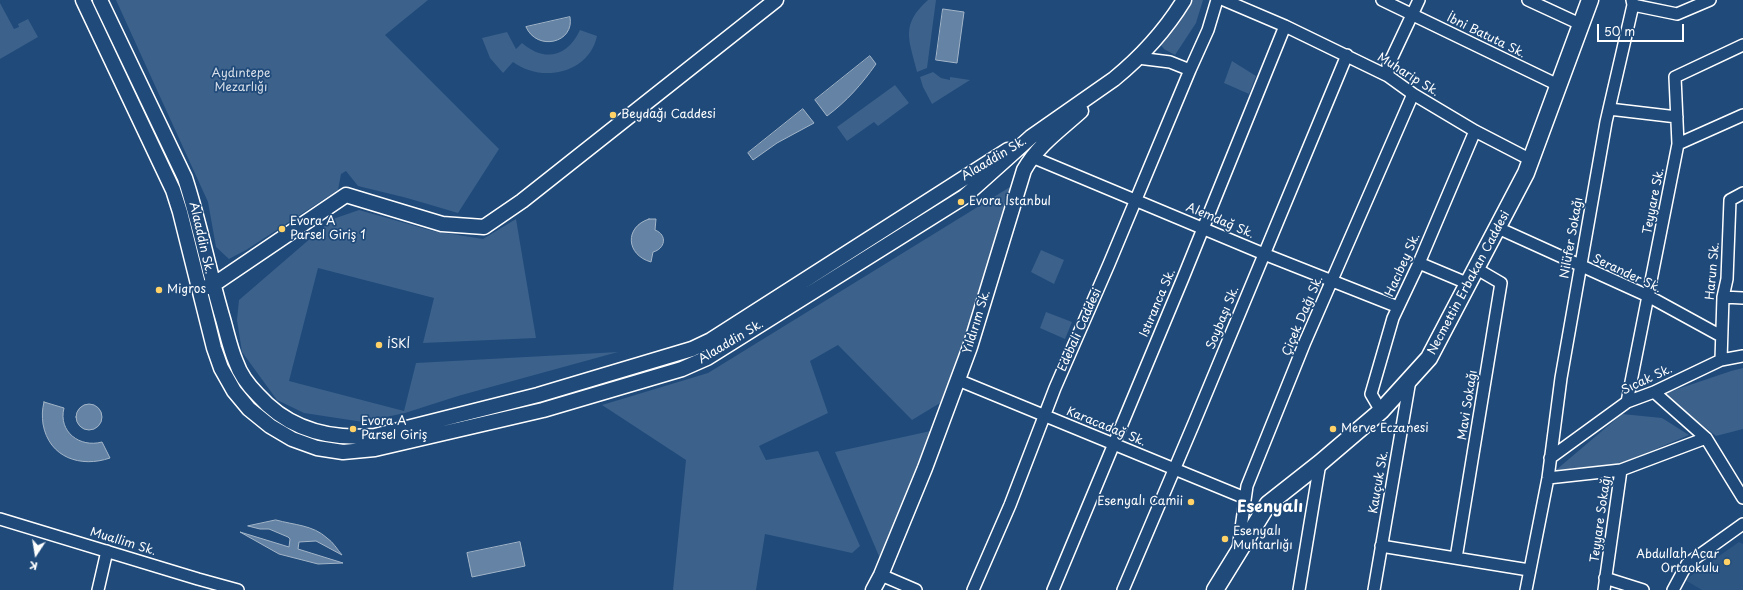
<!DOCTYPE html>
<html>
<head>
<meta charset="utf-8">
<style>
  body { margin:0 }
  #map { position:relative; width:1743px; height:590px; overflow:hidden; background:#1f4a7a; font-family:"Playpen Sans",sans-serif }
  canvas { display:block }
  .north { position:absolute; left:16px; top:534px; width:40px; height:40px; -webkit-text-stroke:3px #1f4a7a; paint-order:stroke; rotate:192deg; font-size:11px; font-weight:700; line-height:16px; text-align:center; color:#fff }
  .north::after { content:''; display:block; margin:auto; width:14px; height:18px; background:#fff; clip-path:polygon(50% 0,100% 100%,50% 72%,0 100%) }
  .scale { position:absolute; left:1597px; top:24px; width:87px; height:18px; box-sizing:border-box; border:2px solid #fff; border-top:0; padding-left:5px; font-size:12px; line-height:14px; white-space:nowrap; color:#fff; -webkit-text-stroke:3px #1f4a7a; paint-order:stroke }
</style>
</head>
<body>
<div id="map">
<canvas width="1743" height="590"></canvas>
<div class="north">K</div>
<div class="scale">50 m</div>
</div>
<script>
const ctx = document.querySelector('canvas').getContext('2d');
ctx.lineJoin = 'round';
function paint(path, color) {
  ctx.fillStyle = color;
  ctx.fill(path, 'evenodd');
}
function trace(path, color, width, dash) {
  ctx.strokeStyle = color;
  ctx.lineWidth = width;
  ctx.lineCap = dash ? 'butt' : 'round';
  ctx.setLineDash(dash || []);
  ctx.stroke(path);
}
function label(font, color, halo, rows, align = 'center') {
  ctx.font = font + ' "Playpen Sans",sans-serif';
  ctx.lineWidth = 3.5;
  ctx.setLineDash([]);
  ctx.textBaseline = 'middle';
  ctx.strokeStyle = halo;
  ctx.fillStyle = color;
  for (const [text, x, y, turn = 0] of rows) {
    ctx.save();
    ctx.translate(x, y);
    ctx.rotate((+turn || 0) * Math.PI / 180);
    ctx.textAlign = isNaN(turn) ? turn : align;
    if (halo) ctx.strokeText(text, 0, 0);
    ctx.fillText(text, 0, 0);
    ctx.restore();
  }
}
const built = new Path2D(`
  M 1739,542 L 1743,544 L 1743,590 L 1702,590 L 1685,580 Z`);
const green = new Path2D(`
  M 116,0 L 428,0 L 385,35 L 499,149 L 458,213 L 407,198 L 358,186 L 346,171 L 341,174 L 338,190 L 246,250 L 229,259 L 216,247 L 208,202 Z
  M 928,0 L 936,0 L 927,68 L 917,72 C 909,39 900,25 928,0 Z
  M 1191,0 L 1203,0 L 1196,23 L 1175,55 L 1164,49 L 1160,44 Z
  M 0,3 L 14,29 L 19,27 L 18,24 L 28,19 L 38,37 L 0,59 Z
  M 580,30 L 597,36 C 589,74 541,83 513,62 L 503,73 L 490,58 L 482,38 L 507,32 L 516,49 L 522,43 C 545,63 568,56 580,30 Z
  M 1232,61 L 1256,76 L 1249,94 L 1224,83 Z
  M 933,72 L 941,78 L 950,80 L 950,77 L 970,80 L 932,104 L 923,87 L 920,77 Z
  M 895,85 L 909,103 L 878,126 L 874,122 L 847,141 L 837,127 Z
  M 1010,187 L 1010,198 L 945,400 L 912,420 L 838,345 L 810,361 L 828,413 L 759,446 L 766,460 L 818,451 L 860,546 L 852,553 L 765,534 L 756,590 L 673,590 L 686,460 L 602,405 L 708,373 Z
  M 359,210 L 433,231 L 483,239 L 516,219 L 536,338 L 423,343 L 434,298 L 318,268 L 289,381 L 404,411 L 416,363 L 618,352 L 458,396 L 405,413 L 363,422 L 304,413 L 277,400 L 242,352 L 237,320 L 239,300 L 333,219 Z
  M 1041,250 L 1064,260 L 1054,284 L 1031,272 Z
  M 1046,312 L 1072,322 L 1065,339 L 1040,328 Z
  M 1743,368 L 1743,429 L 1716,436 L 1663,394 L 1731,371 Z
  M 1622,414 L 1662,418 L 1689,435 L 1618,465 L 1556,470 Z
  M 935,430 L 881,561 L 835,452 Z`);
const water = new Path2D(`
  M 943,9 L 964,12 L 957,63 L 936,60 Z
  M 570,17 C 575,43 537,52 526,27 Z
  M 870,56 L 876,64 C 862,84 847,101 827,116 L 815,100 Z
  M 803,109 L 814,123 L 777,143 L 753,160 L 748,153 Z
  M 649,219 L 656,219 L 655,230 C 668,235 665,249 653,252 L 651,262 C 626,255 624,227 649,219 Z
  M 44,402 L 64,408 C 58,432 80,448 102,442 L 110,458 C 81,468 49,458 43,424 C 42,416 42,410 44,402 Z
  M76 417a13 13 0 1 1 26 0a13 13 0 1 1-26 0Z
  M 276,520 C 294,525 313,525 327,538 C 333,542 337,549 342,555 L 316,541 L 299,542 L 298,549 L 343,563 L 318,564 L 279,554 L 240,532 L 289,547 L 290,539 L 288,537 L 269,529 L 260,529 L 248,526 Z
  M 520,542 L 525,566 L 472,577 L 467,553 Z`);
const minor = new Path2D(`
  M 1224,0 L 1285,26 L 1388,76 L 1413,94 L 1475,131 L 1531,160
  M 1382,0 L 1558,85
  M 1528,0 L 1580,24
  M 1632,0 L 1633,5 L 1677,14 L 1710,0
  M 1138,58 L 1170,62 L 1190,70 L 1208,30 L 1217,0
  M 1388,76 L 1388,66 L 1419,0
  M 1609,109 L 1677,117
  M 1678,144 L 1743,115
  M 1032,157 L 1264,254 L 1398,307
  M 1498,228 L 1648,296 L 1721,336
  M 1419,263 L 1469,284
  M 1723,297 L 1743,298
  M 1721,360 L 1723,297 L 1727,279 L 1730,200 L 1743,193
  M 958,380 L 1245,498
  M 1654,392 L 1706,438 L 1743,498
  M 1627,402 L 1678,144 L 1675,77 L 1743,45
  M 1381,411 L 1371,394 L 1393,318 L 1419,263 L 1475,131
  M 1550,458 L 1627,402 L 1654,392 L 1721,360 L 1743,356
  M 1548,478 L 1621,470 L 1706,438
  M 0,519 L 198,579 L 238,590
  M 1381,546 L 1529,570
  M 1238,549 L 1247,486 L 1305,342 L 1413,94
  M 1456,558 L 1501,283 L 1477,269
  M 881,575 L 916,590
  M 1605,578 L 1643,590
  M 98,590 L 107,551
  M 973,590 L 1010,505 L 1055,388 L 1109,264 L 1190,70
  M 1053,590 L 1183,278 L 1285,26
  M 1123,590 L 1194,423 L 1347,55
  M 1299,590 L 1320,463
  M 1374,590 L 1410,380
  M 1526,590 L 1548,478 L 1561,378 L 1606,122 L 1633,5
  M 1604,590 L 1621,470
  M 1673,590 L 1687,564 L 1743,524`);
const tertiary = new Path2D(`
  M 83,0 L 173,190 L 180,212 L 214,348 L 221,368 L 234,391 L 249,409 L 270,426 L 292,439 L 317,448 L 343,452 L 375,449 L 543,410 L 682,369 L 707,358 L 964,197 L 1031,137 L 1114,79 C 1142,56 1165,31 1184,0
  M 100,0 L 185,178 C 200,224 209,272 223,319 C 227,333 230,348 236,362 C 240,374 249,386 258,395 C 289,430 330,440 375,436 L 538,395 L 692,349 L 711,340 L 1008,150
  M 204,288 L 213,285 L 346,195 L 442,224 L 484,227 L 522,201 L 776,0
  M 873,590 L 881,575 L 925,468 L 970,347 L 1024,170 C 1038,145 1060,130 1081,111`);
const secondary = new Path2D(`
  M 1215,590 L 1268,504 L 1320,463 L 1381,411 L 1429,358 L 1526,173 L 1590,0`);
const markers = [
  [613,115,4,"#ffd166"],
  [961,202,4,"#ffd166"],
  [282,229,4,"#ffd166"],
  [159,290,4,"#ffd166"],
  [379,345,4,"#ffd166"],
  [353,429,4,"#ffd166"],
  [1333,429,4,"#ffd166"],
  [1191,502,4,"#ffd166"],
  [1225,539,4,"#ffd166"],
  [1727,562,4,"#ffd166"]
];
const streetNames = [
  ["İbni Batuta Sk.",1486,36,26],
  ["Muharip Sk.",1408,75,32],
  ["Alaaddin Sk.",994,159,-31],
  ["Teyyare Sk.",1654,201,-79],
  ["Alemdağ Sk.",1220,221,23],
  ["Alaaddin Sk.",201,238,77],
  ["Nilüfer Sokağı",1572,238,-80],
  ["Hacıbey Sk.",1403,265,-66],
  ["Harun Sk.",1713,271,-85],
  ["Serander Sk.",1627,274,25],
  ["Necmettin Erbakan Caddesi",1469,283,-62],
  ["Istıranca Sk.",1158,303,-67],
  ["Çiçek Dağı Sk.",1303,316,-67],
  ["Soybaşı Sk.",1223,318,-68],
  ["Yıldırım Sk.",977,322,-73],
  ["Edebali Caddesi",1080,330,-66],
  ["Alaaddin Sk.",731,342,-31],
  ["Sıcak Sk.",1647,380,-25],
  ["Mavi Sokağı",1468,405,-81],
  ["Karacadağ Sk.",1106,427,22],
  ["Kauçuk Sk.",1379,482,-80],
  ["Teyyare Sokağı",1601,519,-82],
  ["Muallim Sk.",123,542,17]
];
const parkNames = [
  ["Aydıntepe",241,74],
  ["Mezarlığı",241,88]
];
const poiNames = [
  ["Beydağı Caddesi",621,115],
  ["Evora İstanbul",969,202],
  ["Evora A",290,222],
  ["Parsel Giriş 1",290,236],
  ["Migros",167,290],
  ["İSKİ",387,345],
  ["Evora A",361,422],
  ["Parsel Giriş",361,436],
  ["Merve Eczanesi",1341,429],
  ["Esenyalı Camii",1183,502,"right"],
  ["Esenyalı",1233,532],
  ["Muhtarlığı",1233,546],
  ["Abdullah Acar",1719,555,"right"],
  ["Ortaokulu",1719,569,"right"]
];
const districtNames = [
  ["Esenyalı",1270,508]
];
paint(built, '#2e5683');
paint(green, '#3c618b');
paint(water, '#6583a4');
trace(water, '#a3b5c8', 1);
trace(minor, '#fff', 14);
trace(tertiary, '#fff', 17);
trace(secondary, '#fff', 19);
trace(minor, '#1f4a7a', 11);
trace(tertiary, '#1f4a7a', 14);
trace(secondary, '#1f4a7a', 16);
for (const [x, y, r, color] of markers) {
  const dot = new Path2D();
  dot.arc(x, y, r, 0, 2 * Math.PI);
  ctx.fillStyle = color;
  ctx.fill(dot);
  trace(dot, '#1f4a7a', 1.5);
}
label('12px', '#fff', '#1f4a7a', streetNames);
label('12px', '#d8dfe8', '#1f4a7a', parkNames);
label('12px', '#fff', '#1f4a7a', poiNames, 'left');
label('bold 16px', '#fff', '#1f4a7a', districtNames);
</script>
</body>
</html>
